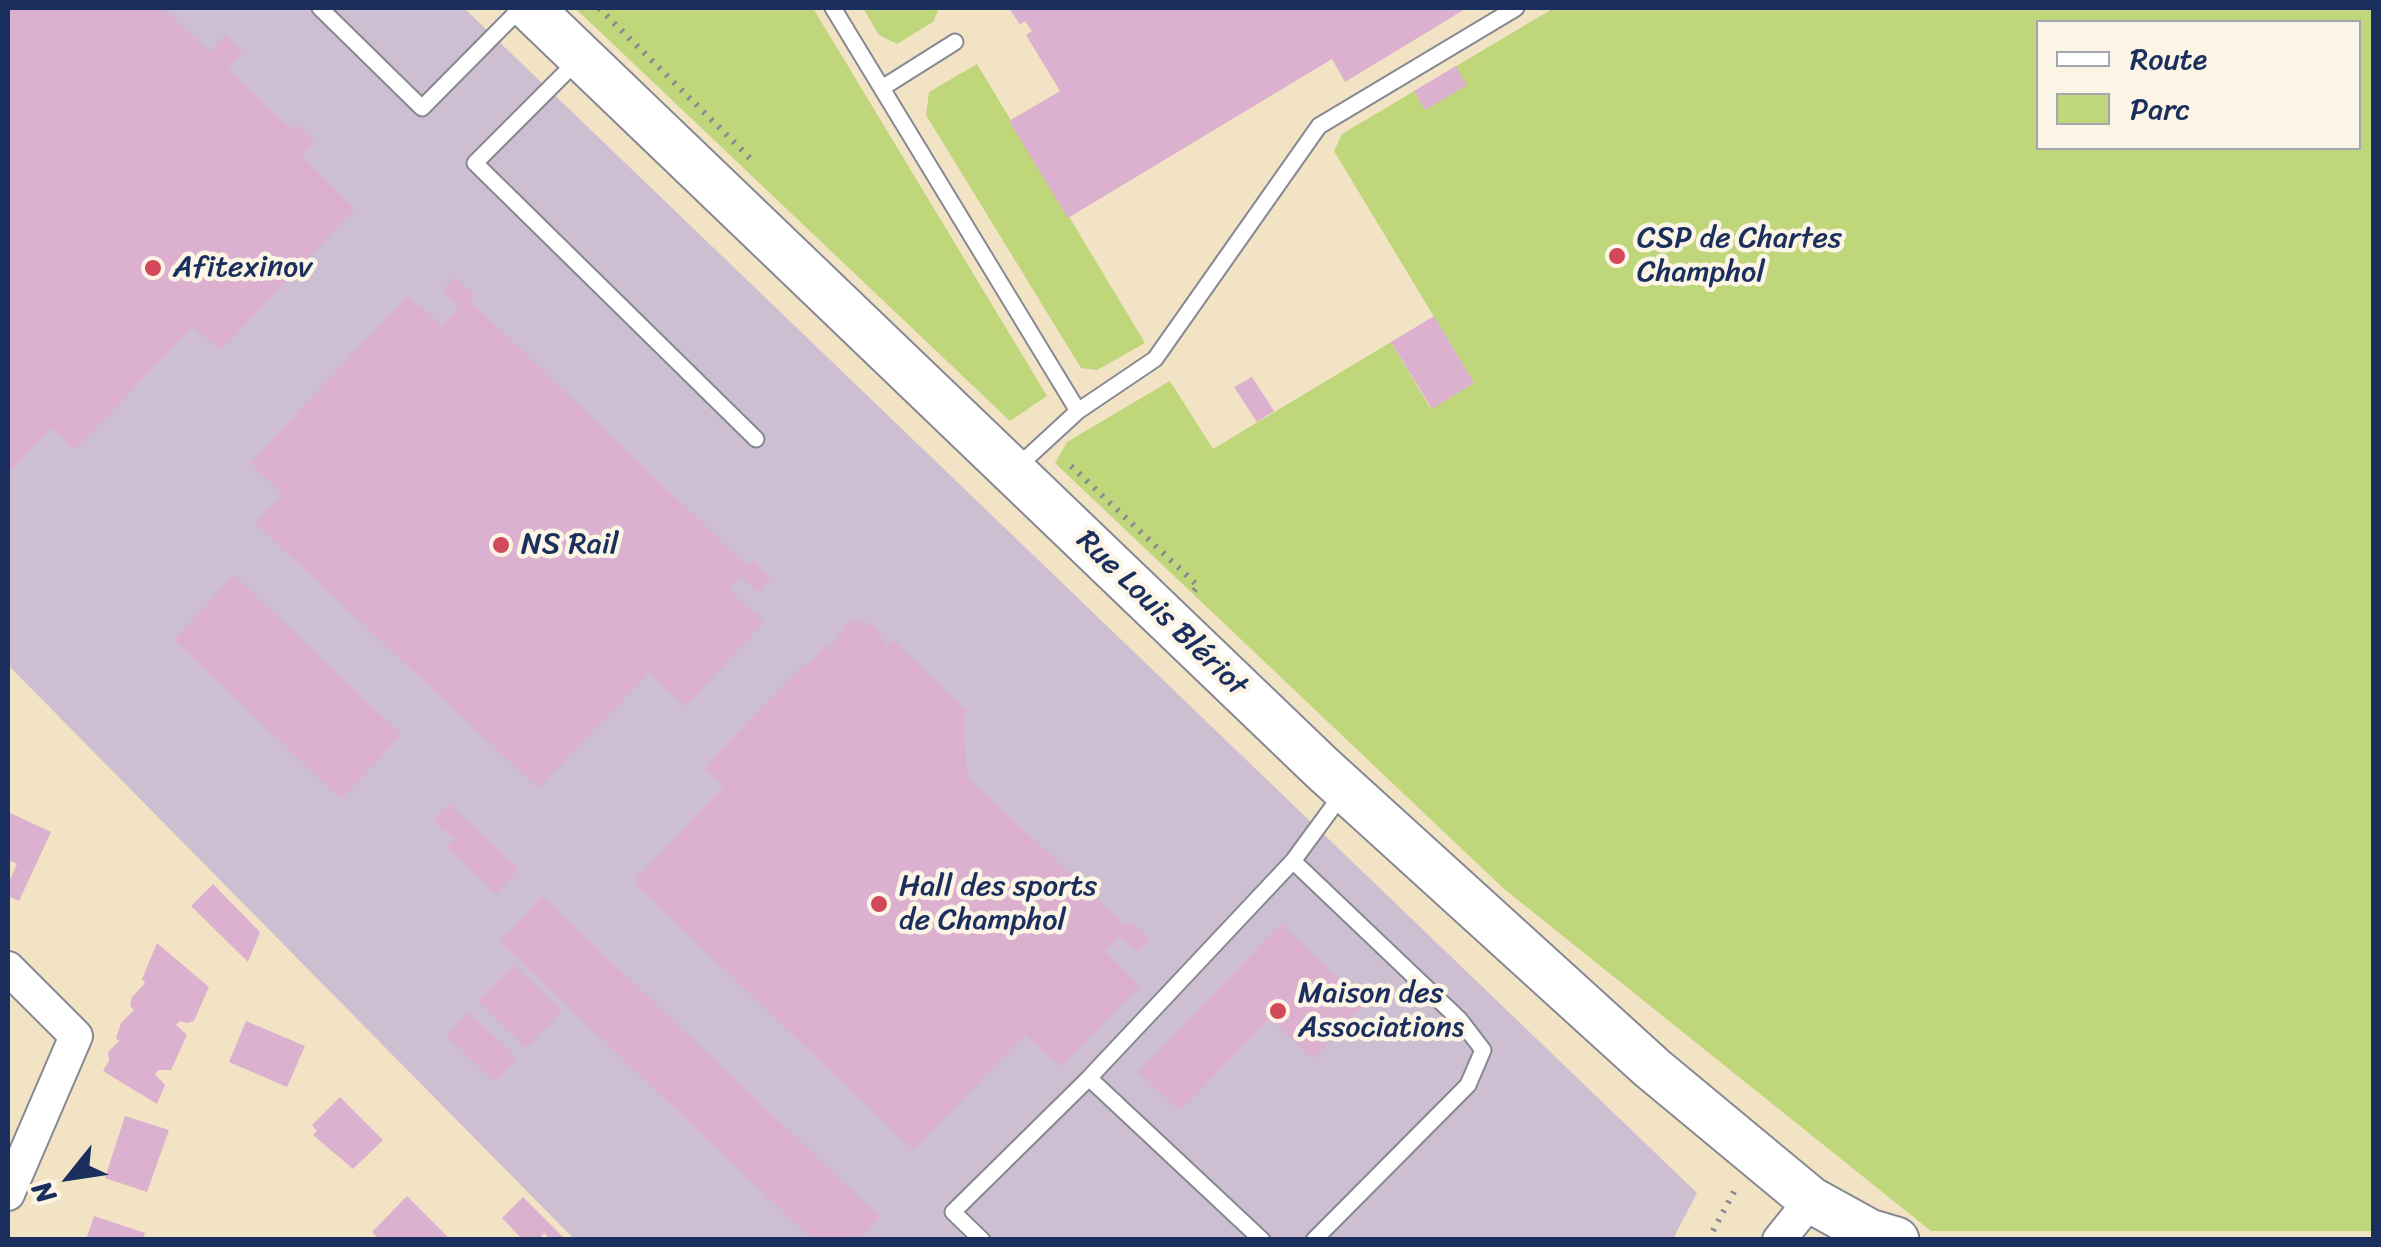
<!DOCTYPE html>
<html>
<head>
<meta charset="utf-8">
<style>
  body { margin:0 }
  #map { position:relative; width:2381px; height:1247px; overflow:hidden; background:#f2e3c5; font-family:Sriracha,sans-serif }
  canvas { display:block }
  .frame { position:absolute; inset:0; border:10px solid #1b2f5e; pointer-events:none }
  .legend { position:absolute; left:2036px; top:20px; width:325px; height:130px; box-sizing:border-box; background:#fcf5e5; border:2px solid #a2a6af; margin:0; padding:12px 18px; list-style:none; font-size:30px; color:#1b2f5e }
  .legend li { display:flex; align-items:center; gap:20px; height:50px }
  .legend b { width:50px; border:2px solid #a2a6af }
  .north { position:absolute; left:20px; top:1127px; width:100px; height:100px; -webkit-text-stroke:8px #fcf5e5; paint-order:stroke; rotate:240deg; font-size:28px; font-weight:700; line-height:40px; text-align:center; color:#1b2f5e }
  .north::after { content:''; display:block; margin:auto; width:35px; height:45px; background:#1b2f5e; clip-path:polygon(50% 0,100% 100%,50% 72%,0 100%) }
</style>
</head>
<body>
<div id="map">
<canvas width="2381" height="1247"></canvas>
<div class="frame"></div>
<ul class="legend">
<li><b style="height:12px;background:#fff"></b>Route</li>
<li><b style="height:28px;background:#bfd67a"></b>Parc</li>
</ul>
<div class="north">N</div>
</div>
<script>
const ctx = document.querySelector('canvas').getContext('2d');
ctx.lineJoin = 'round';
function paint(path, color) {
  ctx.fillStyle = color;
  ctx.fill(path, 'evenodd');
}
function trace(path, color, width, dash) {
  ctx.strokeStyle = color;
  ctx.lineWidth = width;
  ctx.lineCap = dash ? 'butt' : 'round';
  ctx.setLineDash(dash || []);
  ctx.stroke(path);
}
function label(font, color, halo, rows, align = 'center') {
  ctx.font = font + ' Sriracha,sans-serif';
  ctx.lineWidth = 9;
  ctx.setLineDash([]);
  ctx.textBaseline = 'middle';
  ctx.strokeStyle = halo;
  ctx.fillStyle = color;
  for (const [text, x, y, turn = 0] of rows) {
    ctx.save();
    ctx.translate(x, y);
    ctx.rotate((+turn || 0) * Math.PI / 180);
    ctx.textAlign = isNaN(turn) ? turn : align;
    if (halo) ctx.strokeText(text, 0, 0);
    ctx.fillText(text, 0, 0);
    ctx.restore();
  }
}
const industrial = new Path2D(`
  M 8,8 L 464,8 L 1697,1193 L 1673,1239 L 574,1239 L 8,665 Z`);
const green = new Path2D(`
  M 575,8 L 813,8 L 1047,396 L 1010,421 Z
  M 863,8 L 939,8 L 933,22 L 897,44 L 879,35 Z
  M 1554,8 L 2373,8 L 2373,1231 L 1931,1231 L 1503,888 L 1055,463 L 1067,442 L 1170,381 L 1213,449 L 1391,342 L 1431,409 L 1474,383 L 1334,151 L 1342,134 ZM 2038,22 L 2358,22 L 2358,148 L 2038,148 Z
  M 977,64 L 1145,343 L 1097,370 L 1081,368 L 926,115 L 929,92 Z`);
const building = new Path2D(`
  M 8,8 L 163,8 L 210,52 L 225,35 L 243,53 L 228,69 L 291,129 L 296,124 L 315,142 L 302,156 L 355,209 L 221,350 L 192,327 L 75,450 L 51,428 L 8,473 Z
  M 1009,8 L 1467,8 L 1345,82 L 1332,59 L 1068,218 L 1009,121 L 1060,91 L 1026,35 L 1032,31 L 1025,21 L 1020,25 Z
  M 1456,66 L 1467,85 L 1425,110 L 1414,91 Z
  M 455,277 L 474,295 L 469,300 L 747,566 L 753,560 L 771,578 L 758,592 L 741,576 L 728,589 L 764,622 L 685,707 L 649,673 L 538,788 L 255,523 L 283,494 L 250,463 L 408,295 L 442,326 L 459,307 L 442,290 Z
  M 1434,316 L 1474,383 L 1432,409 L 1391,342 Z
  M 1252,377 L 1274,411 L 1257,422 L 1234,387 Z
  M 234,575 L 402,735 L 341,799 L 174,640 Z
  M 858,620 L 875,626 L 887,646 L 893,640 L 968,712 L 964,717 L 967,777 L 1126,926 L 1131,921 L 1150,939 L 1138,952 L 1119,936 L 1105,951 L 1140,986 L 1061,1067 L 1025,1035 L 913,1150 L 633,882 L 724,786 L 705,769 L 716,755 L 804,664 L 807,666 L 827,644 L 831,648 L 845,625 Z
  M 449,804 L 519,869 L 496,894 L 447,847 L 454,839 L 433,820 Z
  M 8,812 L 51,832 L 19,901 L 8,896 L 8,884 L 17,864 L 8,860 Z
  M 213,884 L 260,932 L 248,962 L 191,906 Z
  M 542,896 L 880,1217 L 859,1240 L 813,1240 L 500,942 Z
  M 1281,924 L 1365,1004 L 1313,1059 L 1270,1018 L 1180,1111 L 1138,1072 Z
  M 157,943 L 209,987 L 194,1021 L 187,1023 L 180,1021 L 176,1025 L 187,1035 L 171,1070 L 159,1070 L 155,1074 L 165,1085 L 157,1104 L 103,1071 L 109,1061 L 108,1052 L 119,1041 L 116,1038 L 121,1023 L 134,1010 L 130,1006 L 132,997 L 145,983 L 142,979 Z
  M 514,965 L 562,1011 L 526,1048 L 478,1001 Z
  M 469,1012 L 517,1058 L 495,1082 L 446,1036 Z
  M 246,1021 L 305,1046 L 287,1087 L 229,1062 Z
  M 340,1097 L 383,1140 L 353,1169 L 313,1135 L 317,1131 L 312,1125 Z
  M 125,1116 L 169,1130 L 147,1192 L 105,1178 Z
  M 407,1196 L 451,1240 L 380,1240 L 372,1232 Z
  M 523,1197 L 566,1240 L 551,1240 L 544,1233 L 538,1240 L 523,1240 L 502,1218 Z
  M 94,1216 L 145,1233 L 143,1240 L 86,1240 Z`);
const path = new Path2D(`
  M 599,8 L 755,163
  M 1071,466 L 1198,586 L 1193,592
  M 1708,1240 L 1736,1188`);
const lane = new Path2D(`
  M 320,8 L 422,108 L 521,8
  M 833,8 L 1078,411 L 1015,469
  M 578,60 L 475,163 L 756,439
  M 882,88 L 955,42
  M 1078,411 L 1155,359 L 1319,126 L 1516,8
  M 1293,861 L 1460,1020 L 1483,1050 L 1468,1085 L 1314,1240
  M 1089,1078 L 1262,1240
  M 982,1240 L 953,1212 L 1089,1078 L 1293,861 L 1343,793`);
const street = new Path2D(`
  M 8,968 L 76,1036 L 8,1194
  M 1779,1240 L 1811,1200`);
const secondary = new Path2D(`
  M 530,8 L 1322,768 L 1652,1068 L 1811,1200 L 1869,1232 L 1896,1240`);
const markers = [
  [1617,256,10,"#d1495b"],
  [153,268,10,"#d1495b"],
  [501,545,10,"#d1495b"],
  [879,904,10,"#d1495b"],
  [1278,1011,10,"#d1495b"]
];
const poiNames = [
  ["CSP de Chartes",1637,239],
  ["Champhol",1637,273],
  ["Afitexinov",173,268],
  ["NS Rail",521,545],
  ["Hall des sports",899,887],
  ["de Champhol",899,921],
  ["Maison des",1298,994],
  ["Associations",1298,1028]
];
const streetNames = [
  ["Rue Louis Blériot",1161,614,44]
];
paint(industrial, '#cebed1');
paint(green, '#bfd67a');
paint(building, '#dbb1cf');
trace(lane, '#868992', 19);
trace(street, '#868992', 36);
trace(secondary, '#868992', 49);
trace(path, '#868992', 6, [2.5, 8]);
trace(lane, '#fff', 15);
trace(street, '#fff', 32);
trace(secondary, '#fff', 45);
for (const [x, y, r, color] of markers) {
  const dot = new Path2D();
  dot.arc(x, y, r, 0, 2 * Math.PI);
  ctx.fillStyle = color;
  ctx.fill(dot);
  trace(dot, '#fcf5e5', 4);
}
label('30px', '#1b2f5e', '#fcf5e5', poiNames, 'left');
label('30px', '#1b2f5e', '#fcf5e5', streetNames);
</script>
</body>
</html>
